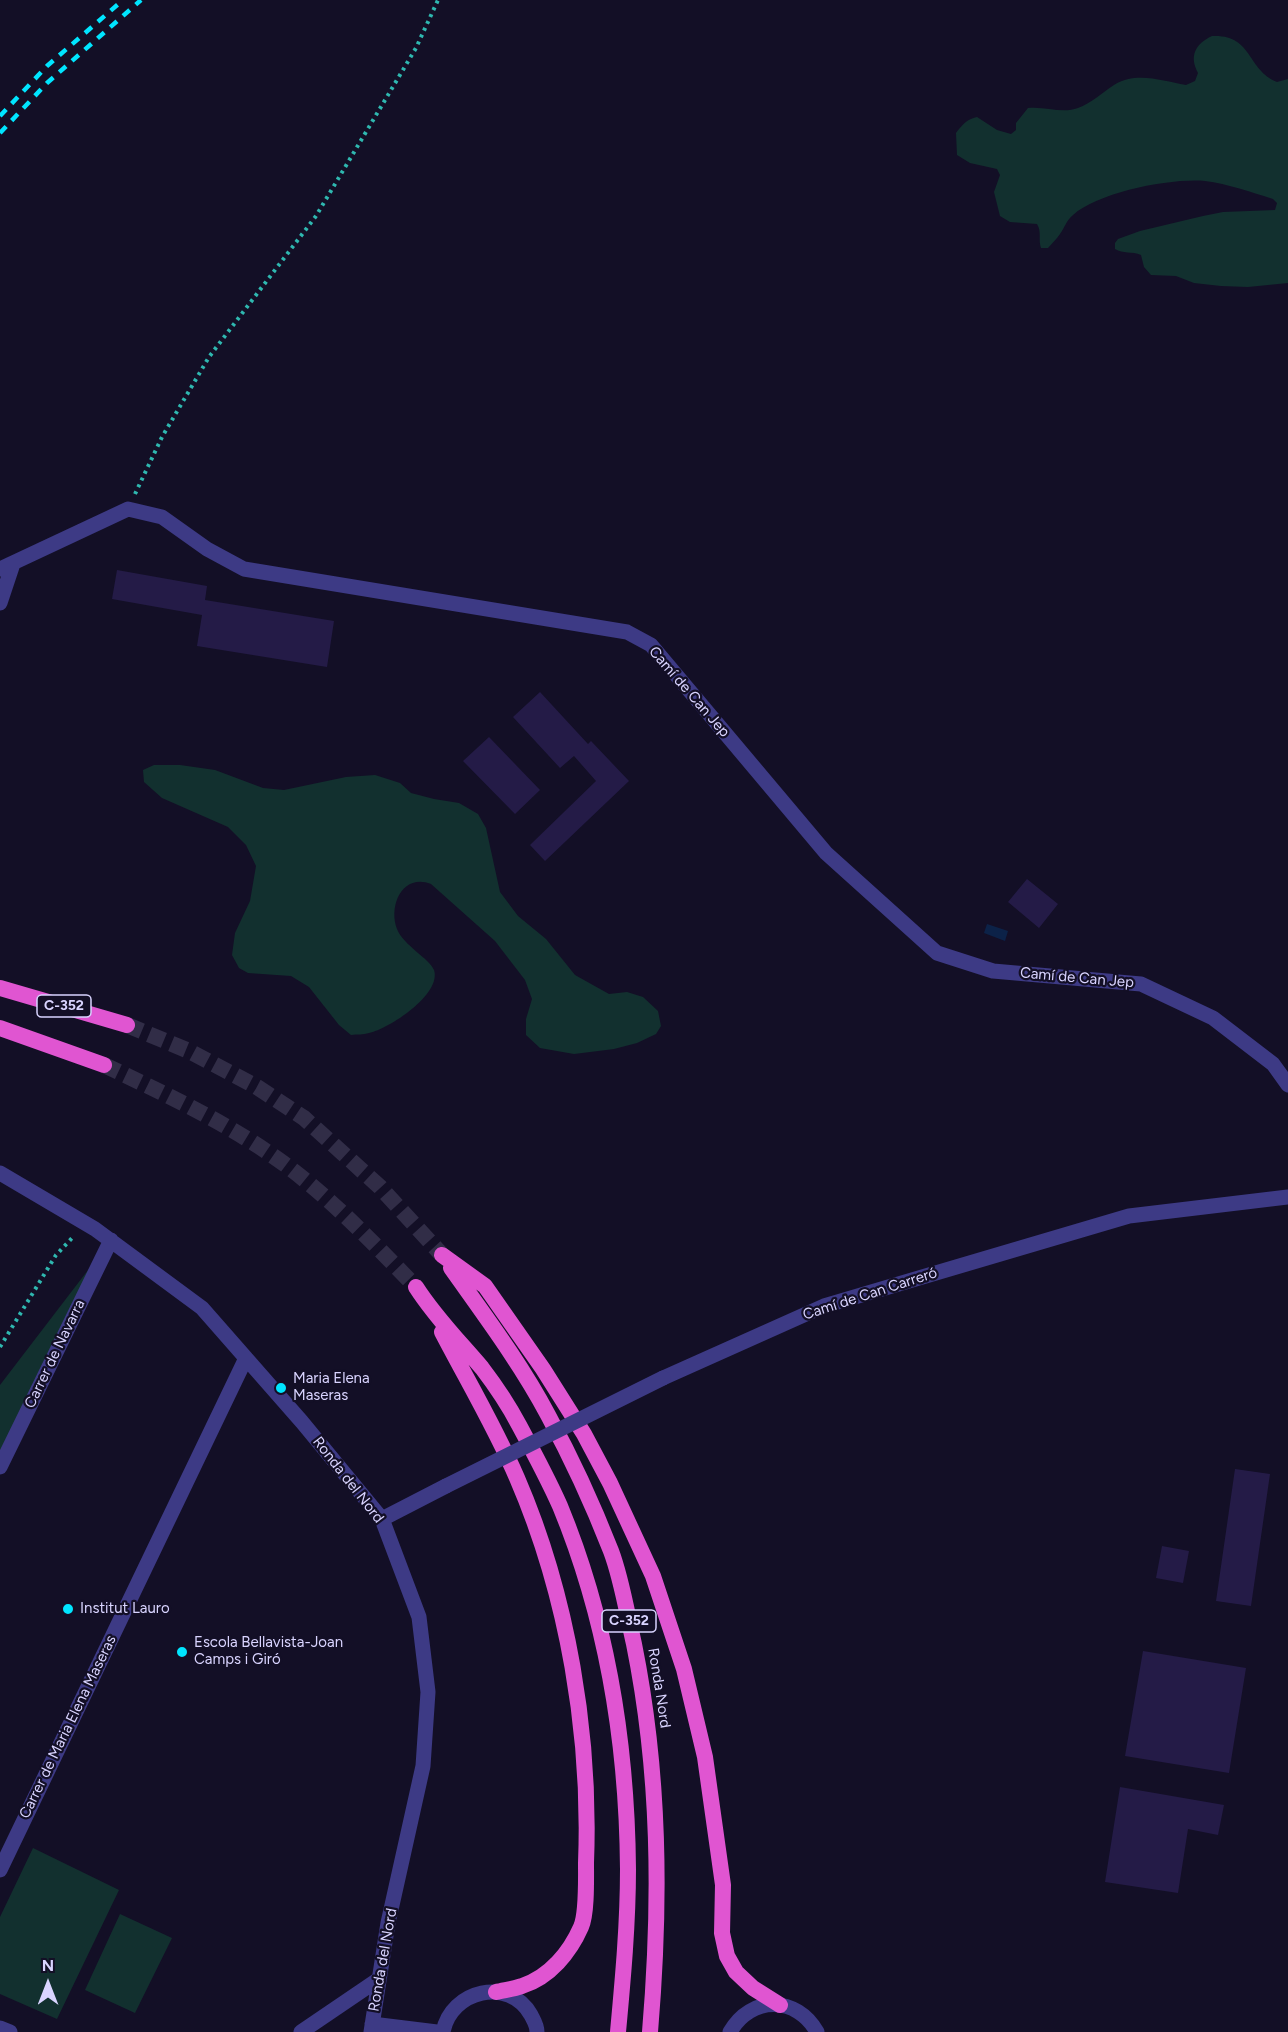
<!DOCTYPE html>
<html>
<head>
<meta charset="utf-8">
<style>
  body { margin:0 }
  #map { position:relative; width:1288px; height:2032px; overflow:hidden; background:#130f26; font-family:Figtree,sans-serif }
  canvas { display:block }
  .north { position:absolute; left:18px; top:1954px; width:60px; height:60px; -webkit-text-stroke:4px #130f26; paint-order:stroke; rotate:0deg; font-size:16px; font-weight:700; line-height:24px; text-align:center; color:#d9d4ff }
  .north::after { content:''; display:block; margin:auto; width:21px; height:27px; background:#d9d4ff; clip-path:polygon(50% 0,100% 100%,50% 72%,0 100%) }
</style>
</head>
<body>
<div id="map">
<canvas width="1288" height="2032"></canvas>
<div class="north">N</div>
</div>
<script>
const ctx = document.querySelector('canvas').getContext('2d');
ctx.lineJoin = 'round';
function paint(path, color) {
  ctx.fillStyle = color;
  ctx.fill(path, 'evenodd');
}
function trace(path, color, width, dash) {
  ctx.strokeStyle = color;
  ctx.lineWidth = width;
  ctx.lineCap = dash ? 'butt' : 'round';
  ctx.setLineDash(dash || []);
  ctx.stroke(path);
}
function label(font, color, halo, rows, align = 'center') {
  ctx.font = font + ' Figtree,sans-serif';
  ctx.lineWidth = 4.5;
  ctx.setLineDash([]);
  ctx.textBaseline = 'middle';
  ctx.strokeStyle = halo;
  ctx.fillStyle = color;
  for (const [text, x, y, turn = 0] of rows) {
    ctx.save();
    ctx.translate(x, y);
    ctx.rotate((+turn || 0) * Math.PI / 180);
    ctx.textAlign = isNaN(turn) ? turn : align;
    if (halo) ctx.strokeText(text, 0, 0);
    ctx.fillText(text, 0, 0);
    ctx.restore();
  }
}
const green = new Path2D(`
  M 1212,36 C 1253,34 1246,69 1277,82 L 1288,79 L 1288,283 L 1248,287 L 1221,286 L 1194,283 L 1176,276 L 1151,275 L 1144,267 L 1141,255 C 1132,251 1123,254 1115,249 L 1115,243 L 1118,239 L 1140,231 L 1203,216 L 1223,212 L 1275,210 L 1277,203 L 1273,199 C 1251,192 1228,184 1205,181 C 1171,178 1099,192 1073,215 C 1066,221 1065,227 1060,234 C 1057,239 1052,243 1048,248 L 1041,248 C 1038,240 1042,232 1037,224 L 1010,222 L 1000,216 L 994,192 L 1000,175 L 997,169 L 970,163 L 957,155 L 956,133 C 962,125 967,119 977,117 L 997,130 L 1011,134 L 1016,130 L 1016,123 L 1028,108 C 1045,106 1062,114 1078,108 C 1091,103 1102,93 1114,85 C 1137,71 1162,81 1186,85 L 1195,81 L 1198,73 C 1189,56 1195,44 1212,36 Z
  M 154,765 L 180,765 L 215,770 L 263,788 L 284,790 L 346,777 L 375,775 L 400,783 L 411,793 L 434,799 L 459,803 L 478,814 L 486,828 L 500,892 L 518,916 L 546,939 L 575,975 L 609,994 L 627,992 L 643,997 L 658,1011 L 661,1026 L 656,1034 L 637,1043 L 614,1049 L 574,1054 L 540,1048 L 526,1035 L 526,1019 L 532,999 L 525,980 L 495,941 L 431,884 C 403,873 388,905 397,929 C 403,945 430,959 434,970 C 442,994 389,1029 369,1033 C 363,1035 357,1034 351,1035 L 339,1025 L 309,987 L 291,976 L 248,973 L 239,968 L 232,955 L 235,933 L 250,901 L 256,866 L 246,845 L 228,827 L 162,798 L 144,782 L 143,770 Z
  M 111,1240 L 0,1453 L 0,1385 Z
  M 33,1848 L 119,1890 L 57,2019 L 0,1994 L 0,1917 Z
  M 120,1914 L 172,1938 L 135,2013 L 85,1990 Z`);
const water = new Path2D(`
  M 987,924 L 1008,931 L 1005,941 L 984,933 Z`);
const building = new Path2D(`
  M 117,570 L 207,586 L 205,600 L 334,621 L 327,667 L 197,646 L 202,615 L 112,599 Z
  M 540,692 L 588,744 L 591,741 L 629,781 L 545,861 L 530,845 L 596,781 L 574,756 L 560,768 L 513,717 Z
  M 489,737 L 540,790 L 515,814 L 463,761 Z
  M 1027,879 L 1058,904 L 1039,928 L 1008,902 Z
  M 1235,1469 L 1270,1474 L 1251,1606 L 1216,1601 Z
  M 1162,1546 L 1189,1551 L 1183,1583 L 1156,1578 Z
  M 1143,1651 L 1246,1668 L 1229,1773 L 1125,1756 Z
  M 1120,1787 L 1224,1805 L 1218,1835 L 1188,1829 L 1178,1893 L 1105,1882 Z`);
const trunkTunnel = new Path2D(`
  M 127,1025 L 189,1051 L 257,1087 L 304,1118 L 380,1187 L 442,1255
  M 104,1065 C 165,1094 228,1123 283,1163 C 332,1199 374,1244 416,1287`);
const path = new Path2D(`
  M 135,494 L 162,437 L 209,357 L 316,216 L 416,48 L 438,0
  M 0,1347 L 56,1255 L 74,1236`);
const minor = new Path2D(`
  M 0,569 L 128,509 L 162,517 L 207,549 L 244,569 L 627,632 L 651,645 L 826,853 L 937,953 L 993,971 L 1141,984 L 1213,1018 L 1273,1064 L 1288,1085
  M 0,603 L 13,564
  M 0,1173 L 95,1229 L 202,1308 L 302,1422 L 382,1519 L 419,1617 L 428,1692 L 423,1766 L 388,1923 L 371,2032
  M 663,1378 L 824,1306 L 1129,1216 L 1288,1197
  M 0,1467 L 111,1240
  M 382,1519 L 446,1486
  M 0,1870 L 246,1358
  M 372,2024 L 437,2032
  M 0,2028 L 10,2032
  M 301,2032 L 379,1979
  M 443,2032 C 451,1990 509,1976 531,2015 C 534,2021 537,2025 537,2032
  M 730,2032 C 751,1995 797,1996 817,2032`);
const trunk = new Path2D(`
  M 0,988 L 127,1025
  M 0,1028 L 104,1065
  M 442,1255 L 485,1286 L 543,1369 L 584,1434 L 610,1483 L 653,1576 L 684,1669 L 705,1757 L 723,1885 L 722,1933 L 727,1956 L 736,1972 L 753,1988 L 780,2005
  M 451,1268 C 485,1316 521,1364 548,1415 C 572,1459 593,1505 611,1551 C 622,1580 627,1614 634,1644 C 660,1773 661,1901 650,2032
  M 416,1287 C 435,1317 460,1342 482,1368 C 495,1385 509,1406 519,1425 C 533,1451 548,1479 560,1506 C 607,1620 627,1746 628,1869 C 628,1924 623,1978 618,2032
  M 442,1332 C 467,1380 495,1427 517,1478 C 568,1596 591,1735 586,1863 C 586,1878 587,1914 581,1927 C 570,1952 550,1977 522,1986 C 514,1989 504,1990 496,1992`);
const rail = new Path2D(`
  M 0,116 L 47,66 L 123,0
  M 0,133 L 47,83 L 141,0`);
const minorBridge = new Path2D(`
  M 446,1486 L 663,1378`);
const markers = [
  [281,1388,6,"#00e5ff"],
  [68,1609,6,"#00e5ff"],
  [182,1652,6,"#00e5ff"]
];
const shields = [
  [64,1006,54],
  [629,1621,54]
];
const shieldNames = [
  ["C-352",64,1006],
  ["C-352",629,1621]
];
const streetNames = [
  ["Camí de Can Jep",689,692,49],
  ["Camí de Can Jep",1077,978,5],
  ["Camí de Can Carreró",870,1294,-18],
  ["Carrer de Navarra",55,1354,-64],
  ["Ronda del Nord",348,1480,52],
  ["Ronda Nord",659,1688,81],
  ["Carrer de Maria Elena Maseras",68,1727,-64],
  ["Ronda del Nord",383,1960,-80]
];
const poiNames = [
  ["Maria Elena",293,1379],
  ["Maseras",293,1396],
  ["Institut Lauro",80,1609],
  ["Escola Bellavista-Joan",194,1643],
  ["Camps i Giró",194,1660]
];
paint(green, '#12302f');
paint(water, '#0c2248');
paint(building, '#241b47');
trace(trunkTunnel, '#312d47', 16, [16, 8]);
trace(path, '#2fb8b0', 4, [3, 4.5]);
trace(minor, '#3d3a85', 15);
trace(trunk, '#e055d1', 16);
trace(rail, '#00e5ff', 4.5, [9, 8]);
trace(minorBridge, '#3d3a85', 15);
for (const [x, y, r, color] of markers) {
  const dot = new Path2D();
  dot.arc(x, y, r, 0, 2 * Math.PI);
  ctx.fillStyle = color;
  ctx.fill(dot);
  trace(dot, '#130f26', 2);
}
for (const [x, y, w] of shields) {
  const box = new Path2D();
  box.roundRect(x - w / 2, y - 11, w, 22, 4.5);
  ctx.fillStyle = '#130f26';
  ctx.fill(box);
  trace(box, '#d9d4ff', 1.5);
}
label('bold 14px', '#d9d4ff', null, shieldNames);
label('15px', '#d9d4ff', '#130f26', streetNames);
label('15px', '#d9d4ff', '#130f26', poiNames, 'left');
</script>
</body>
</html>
